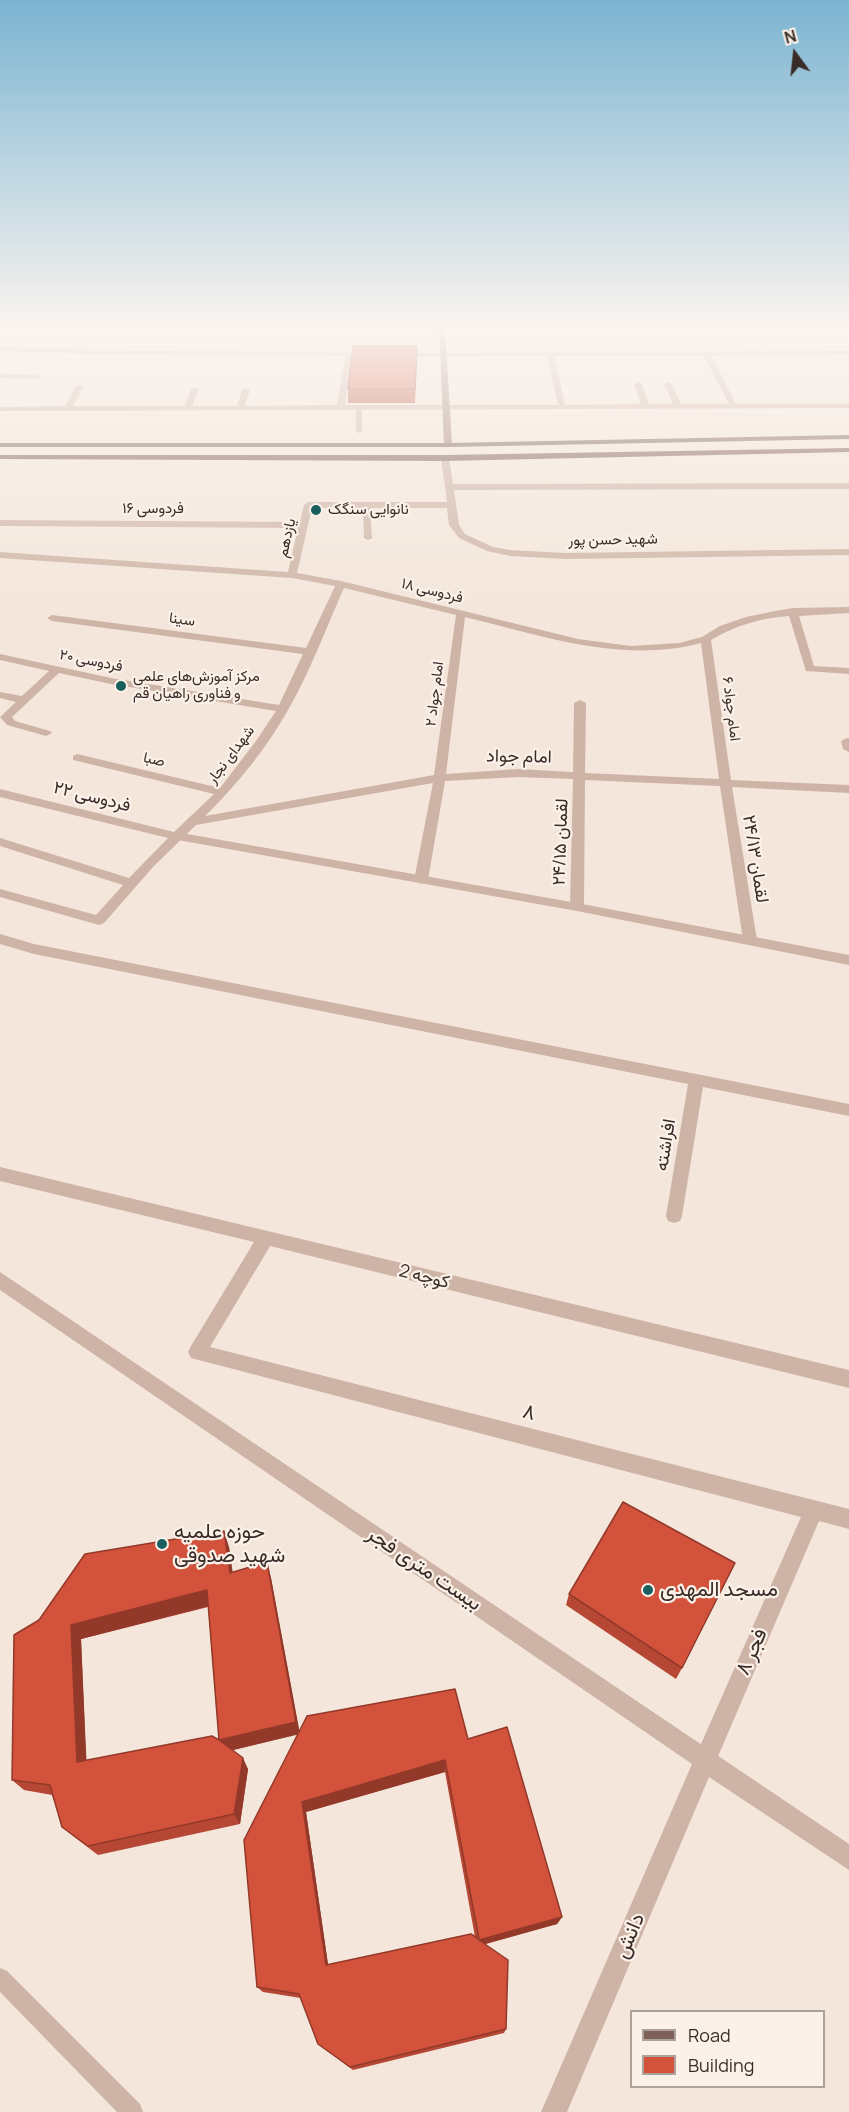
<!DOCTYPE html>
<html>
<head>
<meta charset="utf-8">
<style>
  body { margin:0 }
  #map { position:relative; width:849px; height:2112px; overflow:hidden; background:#f4e6db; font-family:Manrope,sans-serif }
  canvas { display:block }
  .legend { position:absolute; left:630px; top:2010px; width:195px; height:78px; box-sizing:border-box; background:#fbf1e8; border:2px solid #ada29b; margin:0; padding:8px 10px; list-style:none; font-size:18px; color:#392b27 }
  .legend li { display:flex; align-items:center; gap:12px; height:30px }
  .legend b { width:30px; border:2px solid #ada29b }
  .north { position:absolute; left:765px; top:24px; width:60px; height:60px; -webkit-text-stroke:4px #fbf1e8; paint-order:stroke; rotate:345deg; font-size:16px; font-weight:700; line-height:24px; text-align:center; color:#392b27 }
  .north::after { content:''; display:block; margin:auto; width:21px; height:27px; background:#392b27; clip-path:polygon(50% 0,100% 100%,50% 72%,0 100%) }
</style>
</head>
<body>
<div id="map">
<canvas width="849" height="2112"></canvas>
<ul class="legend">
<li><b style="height:8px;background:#7d6057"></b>Road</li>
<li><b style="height:16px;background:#d2523c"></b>Building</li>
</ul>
<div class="north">N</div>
</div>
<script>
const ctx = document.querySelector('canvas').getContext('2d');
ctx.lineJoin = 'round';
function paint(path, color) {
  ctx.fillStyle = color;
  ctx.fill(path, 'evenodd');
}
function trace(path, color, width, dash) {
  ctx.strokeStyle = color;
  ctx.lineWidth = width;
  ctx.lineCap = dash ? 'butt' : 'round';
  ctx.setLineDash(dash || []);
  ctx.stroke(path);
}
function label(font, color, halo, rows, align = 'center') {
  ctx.font = font + ' Manrope,Vazirmatn,sans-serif';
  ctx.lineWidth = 4.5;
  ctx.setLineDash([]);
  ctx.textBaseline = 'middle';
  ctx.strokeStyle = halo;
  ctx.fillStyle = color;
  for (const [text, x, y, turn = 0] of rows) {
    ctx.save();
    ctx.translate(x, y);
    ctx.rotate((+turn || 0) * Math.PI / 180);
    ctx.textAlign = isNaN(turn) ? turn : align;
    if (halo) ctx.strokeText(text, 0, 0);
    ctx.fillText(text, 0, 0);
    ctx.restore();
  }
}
const service = new Path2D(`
  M 359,405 L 362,407 L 362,431 L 359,433 L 356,431 L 356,407 Z
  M 363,503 L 370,505 L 372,538 L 368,540 L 364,538 Z
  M 0,1968 L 7,1971 L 140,2104 L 143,2112 L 117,2112 L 0,1992 Z`);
const minor = new Path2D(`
  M 0,347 L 139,351 L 375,352 L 372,356 L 352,356 L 345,405 L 558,405 L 547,356 L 393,357 L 396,353 L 849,351 L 849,355 L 711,356 L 736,404 L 849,404 L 849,408 L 0,411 L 0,407 L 65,406 L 75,387 L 79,385 L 83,387 L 73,406 L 185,406 L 191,389 L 195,387 L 199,389 L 192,406 L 237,406 L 242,390 L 246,388 L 250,390 L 245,406 L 337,405 L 345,356 L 139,355 L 0,351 ZM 554,356 L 704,356 L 729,404 L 681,404 L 672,384 L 668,382 L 664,384 L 673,404 L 649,404 L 642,384 L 638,382 L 634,384 L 641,404 L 565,405 Z
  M 0,374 L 37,375 L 41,377 L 37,379 L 0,378 Z
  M 445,455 L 449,458 L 453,484 L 849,483 L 849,489 L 454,490 L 459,525 L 465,534 L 493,547 L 510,550 L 565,553 L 849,549 L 849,555 L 565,559 L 510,556 L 487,551 L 459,538 L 449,525 L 447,508 L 312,508 L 297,573 L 341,581 L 578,639 L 631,646 L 679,643 L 702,637 L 720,626 L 746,617 L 775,611 L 793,608 L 849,607 L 849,613 L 799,616 L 814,666 L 849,668 L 849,674 L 806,671 L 789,616 C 761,618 736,625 711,640 L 731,780 L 849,785 L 849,793 L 732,787 L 757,940 L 755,943 L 745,943 L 743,940 L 720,786 L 585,780 L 584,907 L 577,911 L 570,907 L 573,779 L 518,777 L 445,781 L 428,880 L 421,884 L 414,880 L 433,783 L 196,825 L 153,867 L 104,923 L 99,925 L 0,897 L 0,889 L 96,915 L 123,885 L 0,846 L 0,838 L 129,878 L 168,838 L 0,797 L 0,789 L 174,832 L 214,794 L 73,760 L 73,756 L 77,754 L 220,788 L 256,741 L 276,711 L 111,684 L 59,673 L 12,717 L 15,721 L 50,731 L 52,733 L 46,736 L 7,725 L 0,717 L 16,702 L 0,698 L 0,692 L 22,696 L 49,671 L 0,660 L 0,654 L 111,678 L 279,705 L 303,654 L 52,621 L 47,618 L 52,615 L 306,648 L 335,586 L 292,578 L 0,558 L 0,552 L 288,572 L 298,528 L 0,526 L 0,520 L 300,522 L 304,505 L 308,502 L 447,502 L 441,458 ZM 344,588 L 456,615 L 434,775 L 205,816 C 237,785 266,749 288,710 C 310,672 326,628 344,588 ZM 465,617 C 543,636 622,664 701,643 L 719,779 L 585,773 L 586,703 L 580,700 L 574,703 L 573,772 L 518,769 L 446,774 Z
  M 847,738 L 849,738 L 849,752 L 843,749 L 841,741 Z
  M 0,934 L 34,944 L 849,1104 L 849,1116 L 703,1087 L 682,1216 L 680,1221 L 674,1223 L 668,1221 L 666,1216 L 688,1084 L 34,954 L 0,944 Z
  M 0,1167 L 849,1370 L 849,1388 L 270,1246 L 210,1347 L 849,1509 L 849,1529 L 819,1521 L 713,1768 L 705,1771 L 697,1768 L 694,1760 L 801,1517 L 191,1358 L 188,1352 L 191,1346 L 254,1242 L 0,1181 Z`);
const tertiary = new Path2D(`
  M 176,832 L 577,903 L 849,955 L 849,965 L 577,911 L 172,839 L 170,836 Z
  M 0,1272 L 849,1844 L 849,1870 L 709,1777 L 567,2112 L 541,2112 L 692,1764 L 0,1290 Z`);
const secondary = new Path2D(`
  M 439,327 L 445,327 L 452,445 L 448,447 L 444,445 Z`);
const primary = new Path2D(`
  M 849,435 L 849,439 L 448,447 L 0,447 L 0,443 L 448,443 Z
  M 849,448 L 849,452 L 445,461 L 0,459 L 0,455 L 445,455 Z`);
const wall = new Path2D(`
  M 417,359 L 415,403 L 348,403 L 348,389 Z
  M 229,1547 L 232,1572 L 271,1578 L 299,1731 L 468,1739 L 562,1917 L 557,1924 L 486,1944 L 506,2029 L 504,2033 L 353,2070 L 318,2044 L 301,1998 L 263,1992 L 257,1987 L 298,1734 L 233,1750 L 248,1769 L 240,1824 L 98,1855 L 73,1836 L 62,1827 L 52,1795 L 24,1790 L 12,1780 L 14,1635 ZM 208,1607 L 219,1740 L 86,1760 L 81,1639 ZM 445,1772 L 475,1937 L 328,1965 L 306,1812 Z
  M 569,1594 L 682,1668 L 676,1679 L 566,1605 Z`);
const shadedWall = new Path2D(`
  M 224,1531 L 229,1547 L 235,1588 L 230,1573 Z
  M 267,1562 L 271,1578 L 300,1734 L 225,1752 L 219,1740 Z
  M 207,1590 L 213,1605 L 81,1639 L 87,1773 L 77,1762 L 71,1625 Z
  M 243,1758 L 248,1769 L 240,1824 L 234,1814 Z
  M 445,1760 L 445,1772 L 306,1812 L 329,1971 L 326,1965 L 302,1802 Z
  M 562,1917 L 557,1924 L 477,1946 L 479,1940 Z`);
const building = new Path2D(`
  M 353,346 L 417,346 L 415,389 L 348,389 Z
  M 623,1502 L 735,1563 L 682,1668 L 569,1594 Z
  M 224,1531 L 230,1573 L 267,1562 L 296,1722 L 219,1740 L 243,1758 L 234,1814 L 88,1846 L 62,1827 L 50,1785 L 12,1780 L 14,1635 L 39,1620 L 85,1554 ZM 207,1590 L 219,1740 L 212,1736 L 77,1762 L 71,1625 Z
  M 455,1689 L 468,1739 L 507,1727 L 562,1917 L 479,1940 L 508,1960 L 506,2029 L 350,2067 L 318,2044 L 299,1994 L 257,1987 L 244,1840 L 307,1716 ZM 445,1760 L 479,1939 L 471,1934 L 326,1965 L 302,1802 Z`);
const markers = [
  [316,510,6,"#185f5d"],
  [121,686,6,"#185f5d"],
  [162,1544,6,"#185f5d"],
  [648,1590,6,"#185f5d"]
];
const farStreetnames = [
  ["فردوسی ۱۶",153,509],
  ["یازدهم",287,538,-77],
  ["شهید حسن پور",613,540,-1],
  ["فردوسی ۱۸",432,591,14],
  ["سینا",182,620,8],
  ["فردوسی ۲۰",91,661,11],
  ["امام جواد ۲",435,694,-83],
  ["امام جواد ۶",731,709,83],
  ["شهدای نجار",231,755,-53],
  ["صبا",154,760,13]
];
const farPoinames = [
  ["نانوایی سنگک",328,510],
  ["مرکز آموزش‌های علمی",133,677],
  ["و فناوری راهیان قم",133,694]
];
const streetNames = [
  ["امام جواد",519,757,1],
  ["فردوسی ۲۲",92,797,14],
  ["لقمان ۲۴/۱۵",561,842,-88],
  ["لقمان ۲۴/۱۳",755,859,81],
  ["افراشته",666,1145,-81],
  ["کوچه 2",424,1277,14]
];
const nearStreetnames = [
  ["۸",529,1413,15],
  ["بیست متری فجر",424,1569,34],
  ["فجر ۸",752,1652,-66],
  ["دانش",630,1936,-67]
];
const nearPoinames = [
  ["حوزه علمیه",174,1532],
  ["شهید صدوقی",174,1556],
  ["مسجد المهدی",660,1590]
];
paint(service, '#ceb4a6');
paint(minor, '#ceb4a6');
paint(tertiary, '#ceb4a6');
paint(secondary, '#a28277');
paint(primary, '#7d6057');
paint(wall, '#b54734');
paint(shadedWall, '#93392a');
paint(building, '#d2523c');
trace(building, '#93392a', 1.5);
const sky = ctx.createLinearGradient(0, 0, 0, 623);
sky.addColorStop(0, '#7bb4d2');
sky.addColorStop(0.52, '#faf4ef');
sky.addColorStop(1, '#faf4ef00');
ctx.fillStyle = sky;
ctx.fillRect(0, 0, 849, 623);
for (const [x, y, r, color] of markers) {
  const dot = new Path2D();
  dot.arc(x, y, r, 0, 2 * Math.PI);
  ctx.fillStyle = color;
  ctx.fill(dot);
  trace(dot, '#fbf1e8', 2);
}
label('15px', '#392b27', '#fbf1e8', farStreetnames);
label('15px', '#392b27', '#fbf1e8', farPoinames, 'left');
label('18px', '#392b27', '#fbf1e8', streetNames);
label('21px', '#392b27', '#fbf1e8', nearStreetnames);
label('21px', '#392b27', '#fbf1e8', nearPoinames, 'left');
</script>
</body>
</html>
